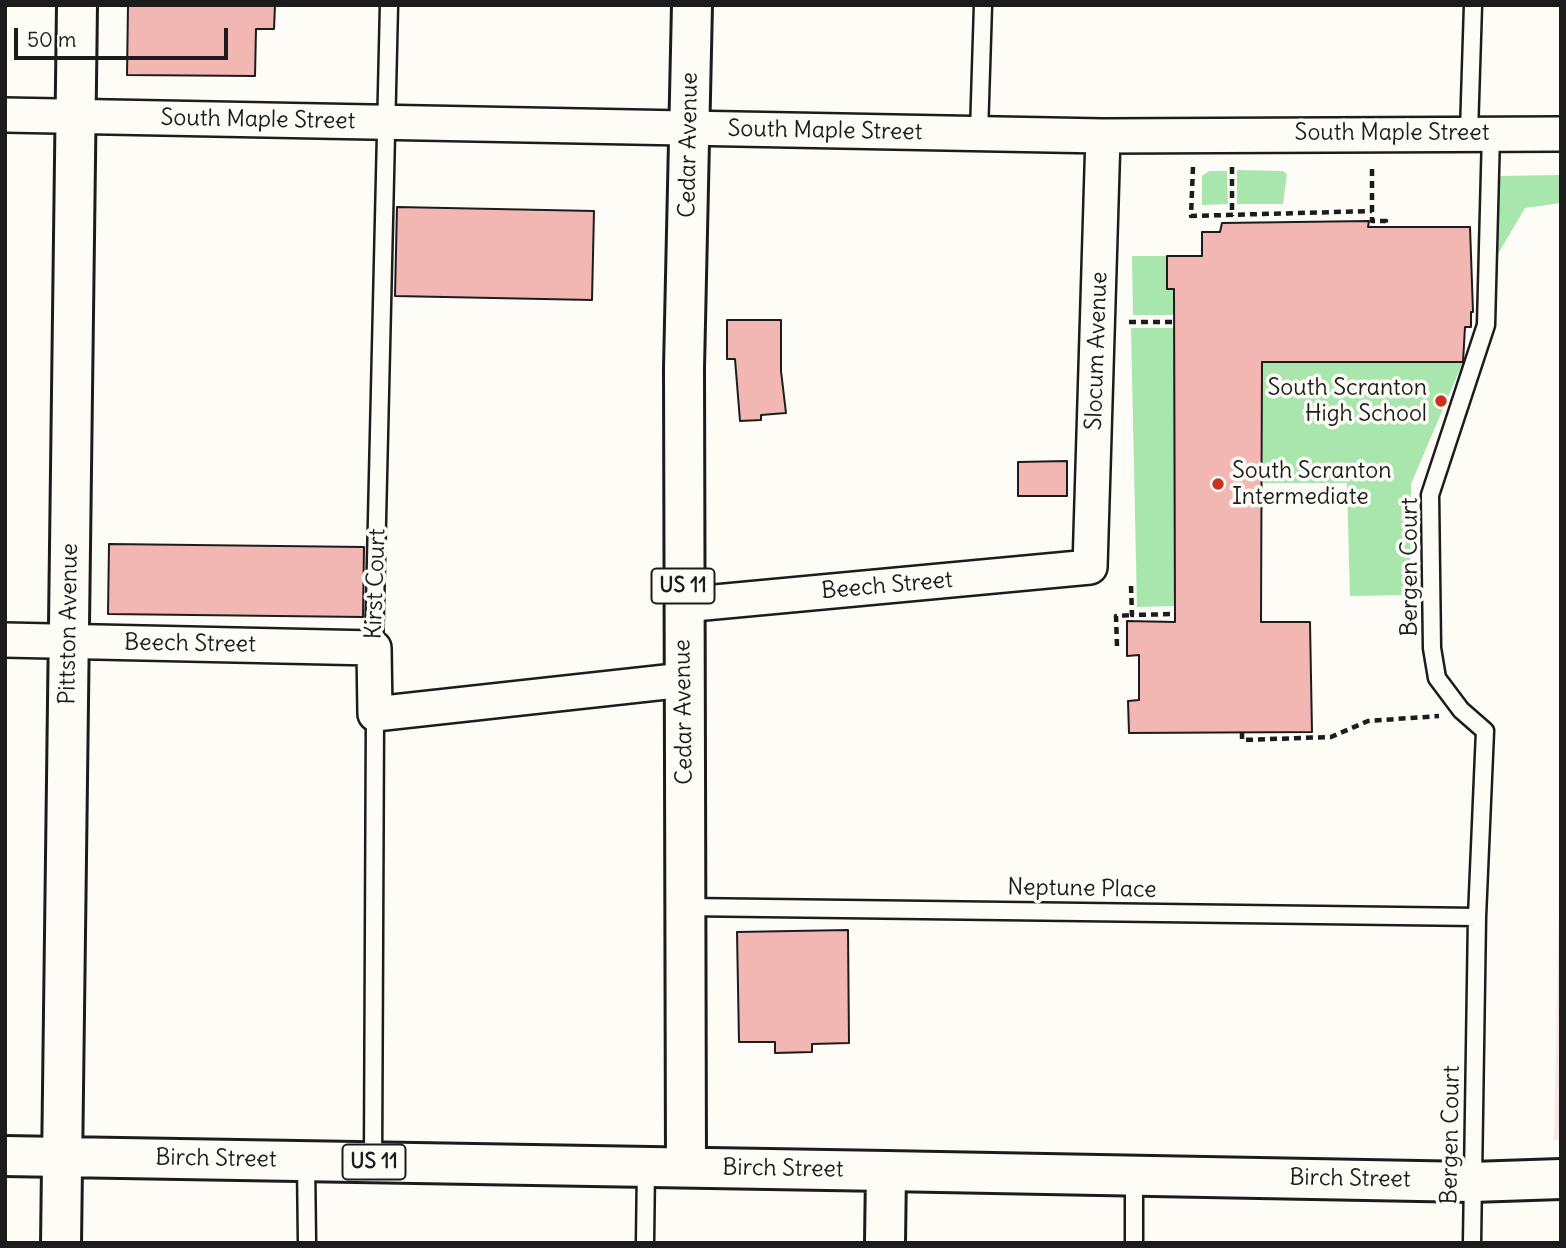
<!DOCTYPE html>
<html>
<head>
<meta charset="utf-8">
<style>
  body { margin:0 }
  #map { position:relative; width:1566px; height:1248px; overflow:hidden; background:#fdfcf7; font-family:Delius,sans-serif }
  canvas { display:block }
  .frame { position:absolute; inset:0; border:7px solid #1c1c1c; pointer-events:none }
  .scale { position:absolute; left:14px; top:28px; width:214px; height:32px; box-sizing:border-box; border:4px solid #1c1c1c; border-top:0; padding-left:9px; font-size:21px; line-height:24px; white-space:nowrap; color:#1c1c1c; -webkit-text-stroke:5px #fdfcf7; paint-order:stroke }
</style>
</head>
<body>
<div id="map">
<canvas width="1566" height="1248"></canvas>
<div class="frame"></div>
<div class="scale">50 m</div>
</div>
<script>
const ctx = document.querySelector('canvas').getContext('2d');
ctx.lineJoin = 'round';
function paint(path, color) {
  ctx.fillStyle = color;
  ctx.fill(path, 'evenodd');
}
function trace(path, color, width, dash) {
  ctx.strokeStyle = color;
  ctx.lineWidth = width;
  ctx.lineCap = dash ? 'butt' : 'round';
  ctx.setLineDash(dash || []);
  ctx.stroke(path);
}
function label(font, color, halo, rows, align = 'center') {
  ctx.font = font + ' Delius,sans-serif';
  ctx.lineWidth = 7;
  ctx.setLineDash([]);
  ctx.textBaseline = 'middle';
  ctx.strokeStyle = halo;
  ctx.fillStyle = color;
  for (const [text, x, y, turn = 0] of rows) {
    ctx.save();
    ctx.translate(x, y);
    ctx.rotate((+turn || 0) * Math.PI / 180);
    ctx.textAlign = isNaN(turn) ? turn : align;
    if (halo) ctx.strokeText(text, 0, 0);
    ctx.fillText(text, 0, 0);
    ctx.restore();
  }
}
const built = new Path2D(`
  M 1561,791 L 1561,1140 L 1554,1140 Z`);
const green = new Path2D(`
  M 1237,170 L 1283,171 L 1287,174 L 1283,204 L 1237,204 Z
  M 1209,171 L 1227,171 L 1228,204 L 1202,205 L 1202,176 Z
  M 1561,175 L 1561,203 L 1525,208 L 1498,254 L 1495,184 L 1501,176 Z
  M 1132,256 L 1167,256 L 1167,289 L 1174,289 L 1174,315 L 1133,315 Z
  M 1131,328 L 1174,328 L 1175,606 L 1137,607 Z
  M 1262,362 L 1463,362 L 1411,484 L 1410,595 L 1350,596 L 1347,483 L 1263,483 Z`);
const building = new Path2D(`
  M 128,5 L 275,5 L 274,29 L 256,29 L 255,76 L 127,75 Z
  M 397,207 L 594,211 L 592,300 L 395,296 Z
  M 1369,221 L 1368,227 L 1470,227 L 1473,312 L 1471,312 L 1471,327 L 1465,327 L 1463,362 L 1262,362 L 1261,622 L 1310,622 L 1312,732 L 1129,733 L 1128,701 L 1139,700 L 1139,655 L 1127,656 L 1127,621 L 1175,622 L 1174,289 L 1167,289 L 1167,256 L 1202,256 L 1202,232 L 1220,232 L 1222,223 Z
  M 727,320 L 781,320 L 781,371 L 786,413 L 761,415 L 761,420 L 740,421 L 735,359 L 727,359 Z
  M 1067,461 L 1067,496 L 1018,496 L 1018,462 Z
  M 109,544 L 364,547 L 363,617 L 108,614 Z
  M 848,930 L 849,1043 L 812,1044 L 812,1052 L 775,1053 L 775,1042 L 739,1042 L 737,932 Z`);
const path = new Path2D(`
  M 1193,167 L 1191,216 L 1372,211
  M 1232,167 L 1232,216
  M 1372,169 L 1372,221 L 1386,221 L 1385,224
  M 1129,322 L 1174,322
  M 1131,586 L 1132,615 L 1175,614
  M 1117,646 L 1116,616 L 1132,615
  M 1242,732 L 1242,740 L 1331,737 L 1368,721 L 1439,716`);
const service = new Path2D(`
  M 1469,132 L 1473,5
  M 979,133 L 983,5
  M 374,648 L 389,5
  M 686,907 L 1477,917
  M 306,1161 L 307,1243
  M 373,1162 L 375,714
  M 1134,1175 L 1134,1243
  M 645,1243 L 646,1167
  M 1472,1243 L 1477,917 L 1485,731 L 1461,710 L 1437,678 L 1432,648 L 1430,495 L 1486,325 L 1491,133`);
const minor = new Path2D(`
  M 5,115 L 1103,136 L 1561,134
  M 683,605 L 1090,567 L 1103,136
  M 5,640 L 374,648 L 375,714 L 684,680`);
const tertiary = new Path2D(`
  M 5,1156 L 62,1157
  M 886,1171 L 1472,1182 L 1561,1179`);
const primary = new Path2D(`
  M 62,1157 L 886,1171 L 885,1243
  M 686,1167 L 684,368 L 692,5
  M 61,1243 L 77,5`);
const markers = [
  [1441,401,7,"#c8321e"],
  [1218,484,7,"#c8321e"]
];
const shields = [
  [683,586,63],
  [374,1162,63]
];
const shieldNames = [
  ["US 11",683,586],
  ["US 11",374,1162]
];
const streetNames = [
  ["South Maple Street",258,120,1],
  ["South Maple Street",825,131,1],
  ["South Maple Street",1392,133],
  ["Cedar Avenue",689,145,-89],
  ["Slocum Avenue",1097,351,-88],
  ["Bergen Court",1410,567,-90],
  ["Kirst Court",376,584,-88],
  ["Beech Street",887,586,-5],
  ["Pittston Avenue",69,624,-89],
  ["Beech Street",190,644,1],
  ["Cedar Avenue",684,712,-91],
  ["Neptune Place",1082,889,1],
  ["Bergen Court",1451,1135,-89],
  ["Birch Street",216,1159,1],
  ["Birch Street",783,1169,1],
  ["Birch Street",1350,1179,1]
];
const poiNames = [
  ["South Scranton",1427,388],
  ["High School",1427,414],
  ["South Scranton",1232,471,"left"],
  ["Intermediate",1232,497,"left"]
];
paint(built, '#fae7e3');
paint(green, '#a8e6ad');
paint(building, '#f3b7b3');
trace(building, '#1c1c1c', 2);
trace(service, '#1c1c1c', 21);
trace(minor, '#1c1c1c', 38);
trace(tertiary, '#1c1c1c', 44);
trace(primary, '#1c1c1c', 44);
trace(path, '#1c1c1c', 4.5, [7, 5]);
trace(service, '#fdfcf7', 16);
trace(minor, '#fdfcf7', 33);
trace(tertiary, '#fdfcf7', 38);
trace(primary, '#fdfcf7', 38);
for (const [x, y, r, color] of markers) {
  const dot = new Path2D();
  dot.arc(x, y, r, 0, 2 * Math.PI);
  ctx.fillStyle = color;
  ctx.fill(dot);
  trace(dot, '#fdfcf7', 2.5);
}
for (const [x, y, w] of shields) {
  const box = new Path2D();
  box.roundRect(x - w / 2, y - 17.5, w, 35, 5);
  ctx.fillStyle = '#fdfcf7';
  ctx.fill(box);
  trace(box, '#1c1c1c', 2);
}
label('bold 21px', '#1c1c1c', null, shieldNames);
label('23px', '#1c1c1c', '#fdfcf7', streetNames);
label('23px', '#1c1c1c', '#fdfcf7', poiNames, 'right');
</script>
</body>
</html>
